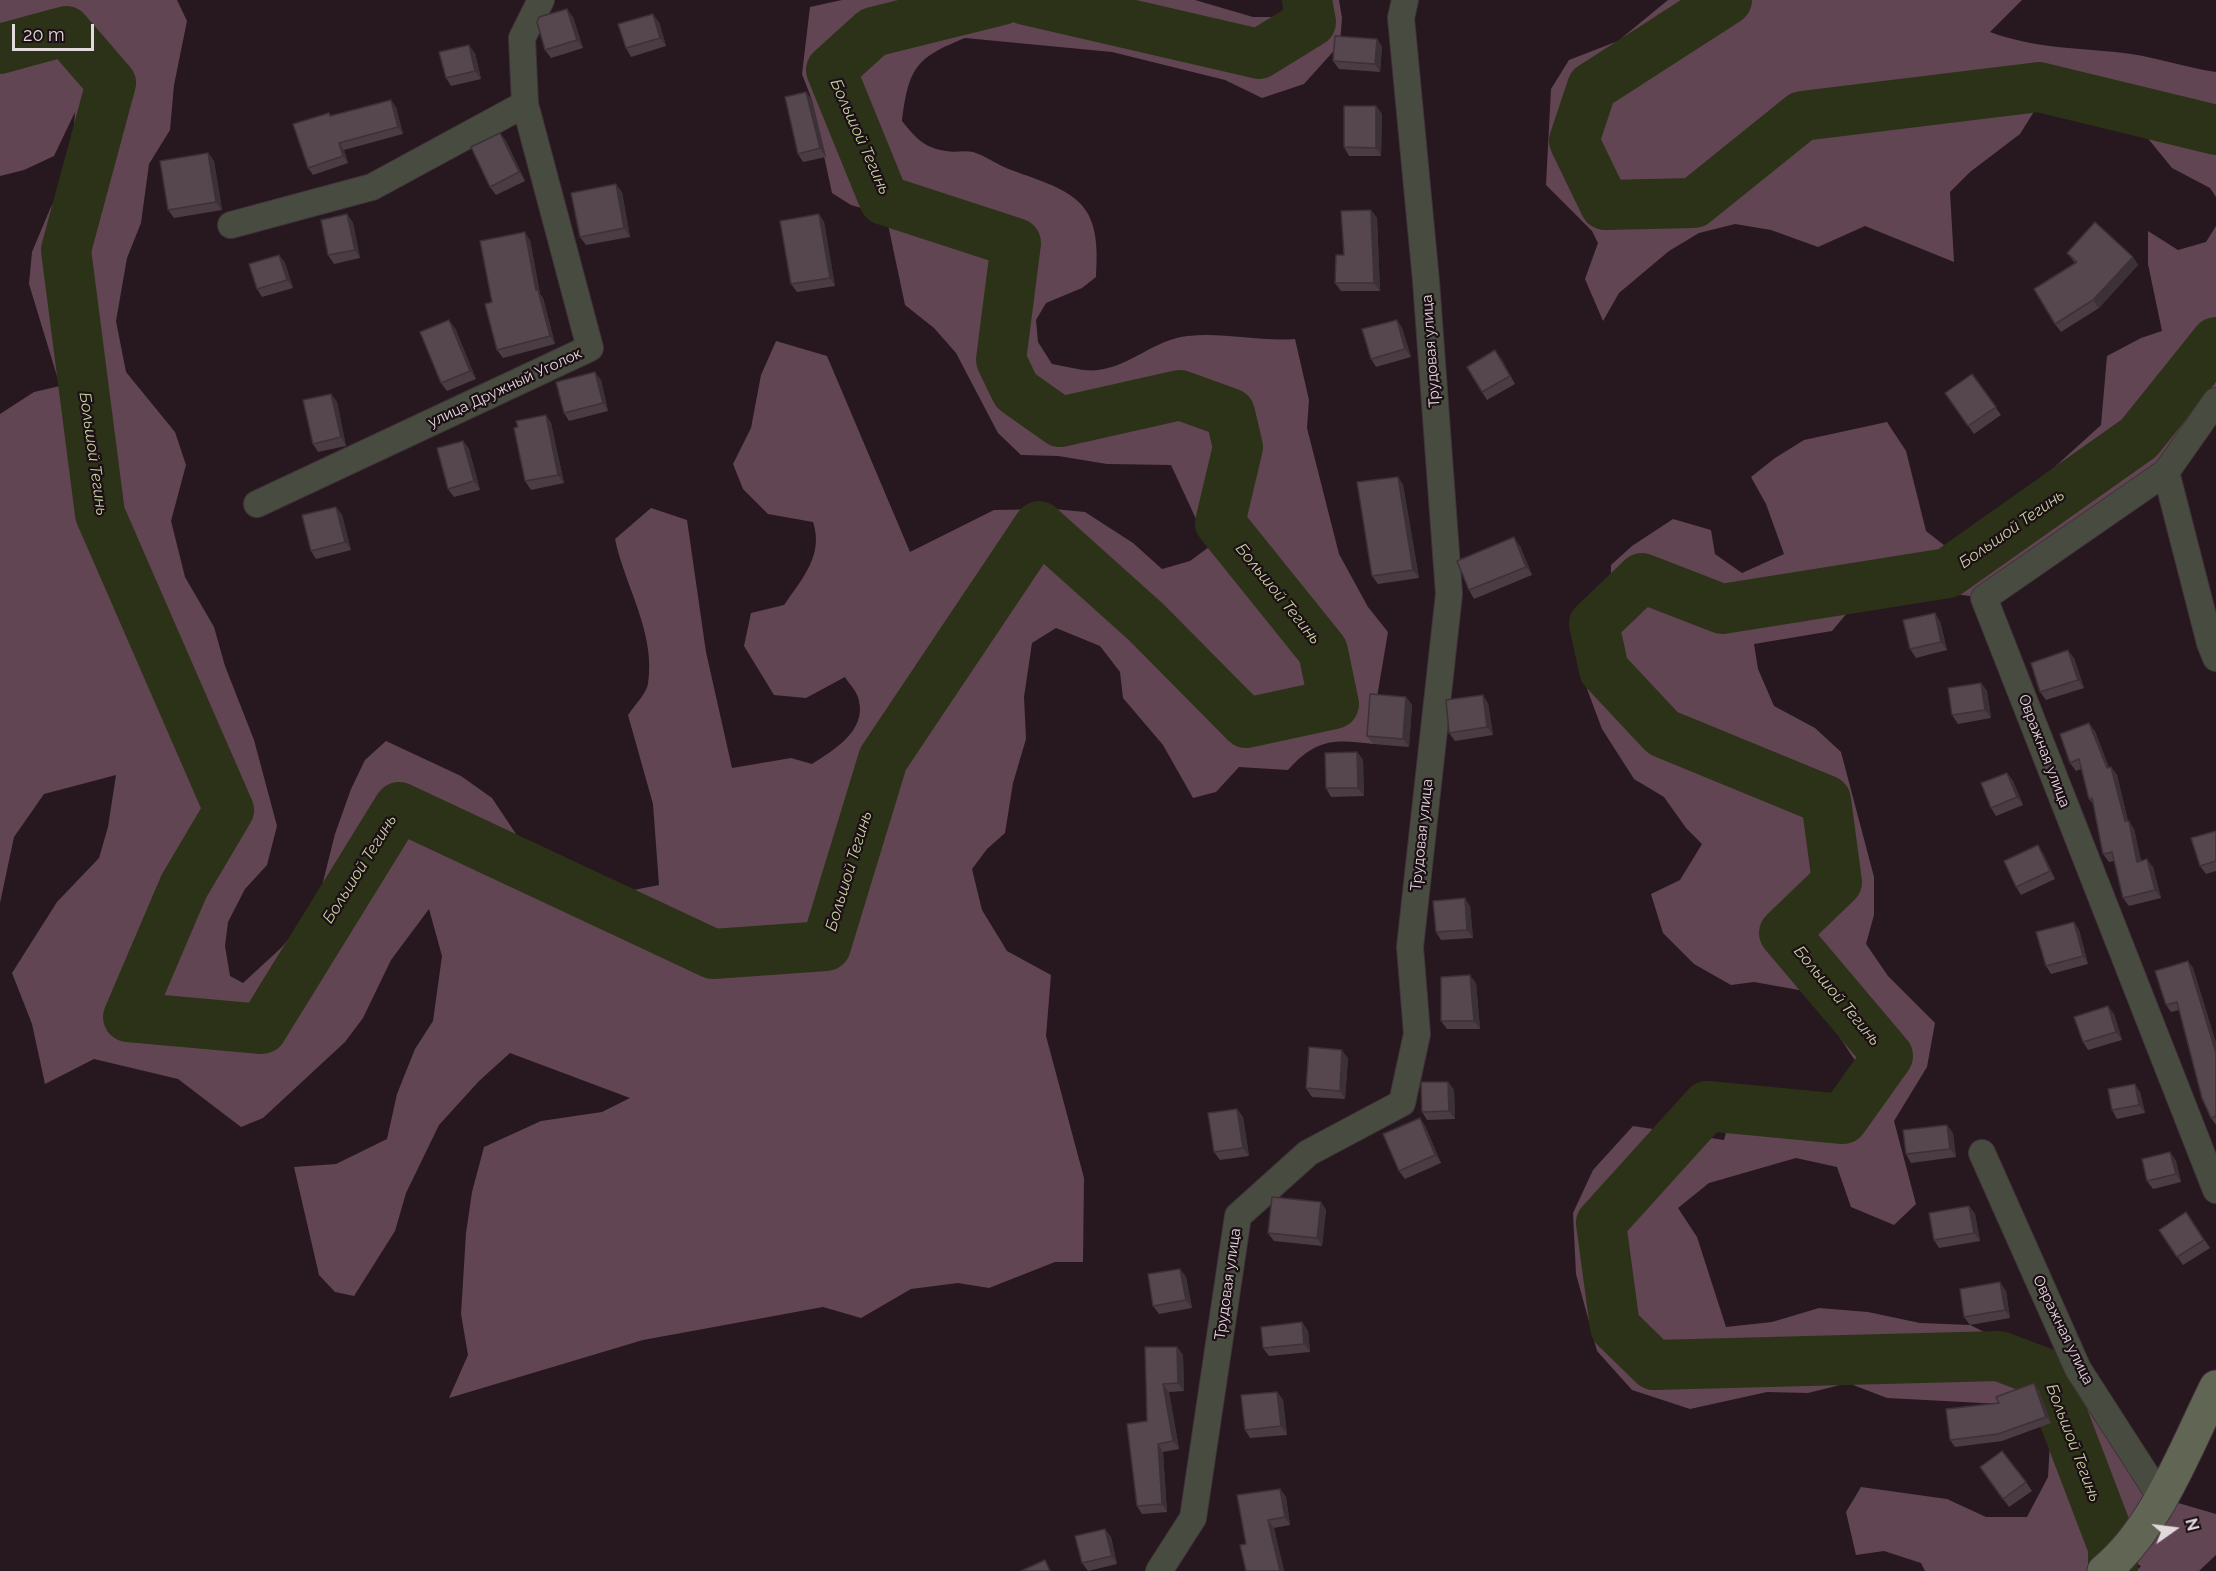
<!DOCTYPE html>
<html>
<head>
<meta charset="utf-8">
<style>
  body { margin:0 }
  #map { position:relative; width:2216px; height:1571px; overflow:hidden; background:#26181e; font-family:Raleway,sans-serif }
  canvas { display:block }
  .north { position:absolute; left:2144px; top:1499px; width:60px; height:60px; -webkit-text-stroke:4px #1c0f15; paint-order:stroke; rotate:76deg; font-size:16px; font-weight:700; line-height:24px; text-align:center; color:#e2d9dc }
  .north::after { content:''; display:block; margin:auto; width:21px; height:27px; background:#e2d9dc; clip-path:polygon(50% 0,100% 100%,50% 72%,0 100%) }
  .scale { position:absolute; left:12px; top:24px; width:82px; height:27px; box-sizing:border-box; border:3px solid #e2d9dc; border-top:0; padding-left:8px; font-size:18px; line-height:21px; white-space:nowrap; color:#e2d9dc; -webkit-text-stroke:4px #1c0f15; paint-order:stroke }
</style>
</head>
<body>
<div id="map">
<canvas width="2216" height="1571"></canvas>
<div class="north">N</div>
<div class="scale">20 m</div>
</div>
<script>
const ctx = document.querySelector('canvas').getContext('2d');
ctx.lineJoin = 'round';
function paint(path, color) {
  ctx.fillStyle = color;
  ctx.fill(path, 'evenodd');
}
function trace(path, color, width, dash) {
  ctx.strokeStyle = color;
  ctx.lineWidth = width;
  ctx.lineCap = dash ? 'butt' : 'round';
  ctx.setLineDash(dash || []);
  ctx.stroke(path);
}
function label(font, color, halo, rows, align = 'center') {
  ctx.font = font + ' Raleway,sans-serif';
  ctx.lineWidth = 4.5;
  ctx.setLineDash([]);
  ctx.textBaseline = 'middle';
  ctx.strokeStyle = halo;
  ctx.fillStyle = color;
  for (const [text, x, y, turn = 0] of rows) {
    ctx.save();
    ctx.translate(x, y);
    ctx.rotate((+turn || 0) * Math.PI / 180);
    ctx.textAlign = isNaN(turn) ? turn : align;
    if (halo) ctx.strokeText(text, 0, 0);
    ctx.fillText(text, 0, 0);
    ctx.restore();
  }
}
const forest = new Path2D(`
  M 0,0 L 177,0 L 187,21 L 174,85 L 170,130 L 149,164 L 141,223 L 127,258 L 116,321 L 126,372 L 175,432 L 186,465 L 171,521 L 185,577 L 214,627 L 225,666 L 254,740 L 277,826 L 267,865 L 245,889 L 228,922 L 225,946 L 230,976 L 243,983 L 281,948 L 317,906 L 335,834 L 351,789 L 365,760 L 386,741 L 461,776 L 492,798 L 522,843 L 549,861 L 584,874 L 608,895 L 659,885 L 653,804 L 628,715 C 634,706 646,694 648,684 C 656,632 625,587 615,539 L 651,508 L 687,520 L 706,652 L 732,768 L 791,758 L 812,764 C 834,750 866,731 859,701 C 858,692 849,684 845,677 L 806,698 L 774,695 L 744,646 L 751,613 L 784,605 C 802,579 824,555 813,522 L 768,514 L 743,489 L 733,464 L 751,428 L 761,375 L 776,341 L 827,356 L 910,552 L 994,510 L 1054,509 L 1085,512 L 1133,543 L 1162,569 L 1190,561 L 1209,547 L 1171,465 L 1107,464 L 1058,456 L 1021,455 L 998,433 L 956,353 L 934,328 L 905,305 L 886,215 L 851,205 L 832,193 L 812,100 L 802,74 L 810,7 L 842,0 L 1195,0 L 1253,17 L 1297,17 L 1295,0 L 1339,0 L 1342,18 L 1340,44 L 1304,84 L 1262,98 L 1225,80 L 1112,52 L 965,38 C 915,58 909,68 902,121 C 915,137 924,148 946,151 C 954,153 964,150 973,152 C 986,156 998,165 1011,170 C 1076,193 1102,200 1096,277 L 1082,288 L 1046,303 L 1036,320 L 1038,342 L 1052,364 C 1065,366 1084,372 1098,370 C 1131,366 1155,339 1188,336 C 1224,332 1260,342 1295,339 L 1309,400 L 1307,428 L 1339,554 L 1368,607 L 1388,632 L 1376,703 L 1373,744 C 1333,739 1316,739 1288,770 L 1239,767 L 1216,792 L 1193,798 L 1163,745 L 1123,698 L 1120,672 L 1100,646 L 1056,628 L 1032,643 L 1024,697 L 1026,739 L 1013,783 L 1005,833 L 987,849 L 972,869 L 982,910 L 1007,951 L 1051,975 L 1046,1036 L 1084,1178 L 1083,1262 L 1055,1262 L 989,1288 L 958,1283 L 911,1289 L 861,1318 L 823,1307 L 643,1340 L 449,1398 L 468,1355 L 461,1314 L 466,1233 L 472,1192 L 484,1147 L 541,1121 L 602,1112 L 630,1098 L 510,1053 L 479,1081 L 439,1125 L 406,1193 L 395,1231 L 354,1296 L 335,1292 L 319,1275 L 294,1167 L 336,1164 L 387,1139 L 397,1094 L 415,1049 L 433,1021 L 442,956 L 429,909 L 391,960 L 363,1018 L 345,1042 L 263,1118 L 241,1127 L 178,1079 L 94,1059 L 45,1084 L 32,1024 L 12,973 L 57,902 L 99,858 L 108,827 L 116,775 L 44,794 L 14,837 L 0,903 L 0,414 L 34,392 L 60,386 L 29,284 L 32,252 L 50,209 L 71,169 L 75,112 L 54,156 L 24,170 L 0,176 Z
  M 1668,0 L 2022,0 L 1990,32 C 2039,50 2081,47 2131,54 C 2159,58 2187,68 2216,72 L 2216,197 L 2210,188 L 2172,168 L 2137,125 L 2078,106 L 2035,110 L 2020,134 L 1970,172 L 1950,192 L 1954,262 L 1865,226 L 1818,247 L 1771,230 L 1735,224 L 1699,233 L 1669,251 L 1619,293 L 1603,321 L 1585,279 L 1598,243 L 1592,231 L 1546,185 L 1551,89 L 1569,60 L 1618,41 Z
  M 2216,226 L 2216,401 L 2166,472 L 1984,598 L 1948,593 L 1896,593 L 1848,612 L 1832,631 L 1754,644 L 1758,669 L 1774,706 L 1815,728 L 1841,752 L 1874,877 L 1874,915 L 1866,944 L 1888,976 L 1935,1023 L 1927,1067 L 1894,1121 L 1916,1204 L 1894,1225 L 1851,1207 L 1837,1167 L 1796,1158 L 1709,1183 L 1678,1208 L 1697,1237 L 1726,1327 L 1772,1322 L 1819,1308 L 1868,1312 L 1920,1323 L 1970,1325 L 2015,1347 L 2055,1360 L 2079,1402 L 2111,1421 L 2161,1498 L 2216,1514 L 2216,1555 L 2199,1571 L 2136,1571 L 2141,1566 L 2122,1556 L 2104,1571 L 1925,1571 L 1921,1563 L 1884,1551 L 1856,1555 L 1846,1512 L 1861,1487 L 1947,1499 L 1986,1517 L 2027,1517 L 2048,1477 L 2051,1423 L 2001,1404 L 1887,1398 L 1848,1383 L 1808,1393 L 1767,1392 L 1690,1409 L 1632,1390 L 1597,1351 L 1576,1274 L 1573,1213 L 1593,1170 L 1633,1126 L 1724,1140 L 1737,1092 L 1843,1097 L 1858,1065 L 1810,992 L 1754,982 L 1731,985 L 1694,964 L 1663,933 L 1651,894 L 1680,880 L 1702,844 L 1686,828 L 1664,797 L 1634,779 L 1602,729 L 1587,689 L 1582,646 L 1610,627 L 1611,565 L 1632,546 L 1673,519 L 1711,530 L 1715,554 L 1742,573 L 1784,554 L 1766,504 L 1751,477 L 1775,458 L 1804,440 L 1887,422 L 1906,451 L 1926,531 L 1949,549 L 1982,533 L 2101,425 L 2107,356 L 2141,338 L 2162,331 L 2148,264 L 2148,231 L 2178,250 L 2206,242 Z`);
const river = new Path2D(`
  M 1025,0 L 1259,54 L 1311,22 L 1307,0
  M 1727,0 L 1592,87 L 1574,141 L 1605,205 L 1694,203 L 1802,116 L 2039,87 L 2216,130
  M 0,49 L 66,31 L 111,83 L 66,250 L 100,514 L 229,810 L 184,886 L 128,1017 L 262,1029 L 399,807 L 713,954 L 826,946 L 883,759 L 1039,526 L 1146,622 L 1246,723 L 1334,704 L 1323,651 L 1220,523 L 1238,447 L 1230,413 L 1180,395 L 1060,422 L 1016,391 L 1001,360 L 1016,243 L 884,200 L 831,70 L 873,32 L 1002,0
  M 2113,1571 L 2113,1547 L 2047,1374 L 1999,1356 L 1654,1365 L 1615,1327 L 1601,1223 L 1707,1106 L 1843,1119 L 1888,1056 L 1784,933 L 1837,882 L 1826,800 L 1663,733 L 1604,670 L 1594,624 L 1642,578 L 1722,609 L 1948,573 L 2139,438 L 2216,342`);
const street = new Path2D(`
  M 231,225 L 372,187 L 525,104
  M 2216,401 L 2166,472 L 1984,598 L 2216,1190
  M 2166,472 L 2210,643 L 2216,658
  M 257,504 L 590,348 L 525,104 L 522,38 L 541,0
  M 1982,1153 L 2078,1369 L 2161,1498
  M 1159,1571 L 1193,1518 L 1238,1216 L 1308,1153 L 1402,1103 L 1417,1034 L 1410,947 L 1449,594 L 1426,281 L 1401,18 L 1405,0`);
const secondary = new Path2D(`
  M 2104,1571 C 2156,1529 2186,1447 2216,1387`);
const wall = new Path2D(`
  M 573,17 L 583,48 L 551,58 L 545,50 Z
  M 659,22 L 666,46 L 631,57 L 626,48 Z
  M 1377,39 L 1382,47 L 1380,72 L 1339,69 L 1333,61 Z
  M 475,53 L 481,79 L 451,86 L 446,78 Z
  M 806,92 L 812,100 L 826,157 L 803,162 L 798,154 Z
  M 1376,106 L 1382,114 L 1381,156 L 1349,156 L 1344,147 Z
  M 396,107 L 403,134 L 344,150 L 348,163 L 313,175 L 308,168 L 329,113 L 331,116 Z
  M 500,133 L 506,141 L 525,181 L 496,195 L 490,187 Z
  M 208,153 L 214,161 L 222,210 L 174,218 L 168,210 Z
  M 622,192 L 630,237 L 586,245 L 580,237 Z
  M 1371,210 L 1377,218 L 1380,291 L 1341,291 L 1335,283 Z
  M 347,214 L 353,223 L 360,258 L 334,264 L 328,255 Z
  M 819,214 L 824,222 L 835,286 L 797,292 L 791,284 Z
  M 530,240 L 540,294 L 543,298 L 555,344 L 503,358 L 497,350 L 492,302 Z
  M 2067,253 L 2133,257 L 2138,265 L 2099,308 L 2061,332 L 2055,324 L 2075,263 Z
  M 279,255 L 285,263 L 293,288 L 262,297 L 257,289 Z
  M 1397,320 L 1402,328 L 1411,357 L 1376,367 L 1371,359 Z
  M 455,328 L 476,379 L 447,391 L 441,383 Z
  M 1501,358 L 1515,384 L 1487,400 L 1482,392 Z
  M 1972,374 L 2001,415 L 1974,434 L 1945,393 Z
  M 601,380 L 608,411 L 569,421 L 564,413 Z
  M 331,394 L 337,402 L 346,446 L 318,452 L 313,444 Z
  M 546,415 L 551,423 L 564,483 L 531,490 L 525,481 Z
  M 463,441 L 469,449 L 480,490 L 454,497 L 448,489 Z
  M 1398,477 L 1403,485 L 1419,578 L 1378,584 L 1372,576 Z
  M 336,507 L 342,515 L 351,550 L 316,559 L 311,551 Z
  M 1520,546 L 1532,575 L 1474,599 L 1469,590 Z
  M 1940,621 L 1947,650 L 1916,658 L 1910,649 Z
  M 2074,658 L 2084,688 L 2046,700 L 2040,692 Z
  M 1981,683 L 1987,691 L 1991,718 L 1958,724 L 1952,715 Z
  M 1406,697 L 1412,705 L 1409,747 L 1373,744 L 1367,736 Z
  M 1488,703 L 1493,735 L 1455,741 L 1449,733 Z
  M 2095,731 L 2109,768 L 2111,767 L 2117,775 L 2128,821 L 2134,829 L 2141,861 L 2153,867 L 2161,898 L 2129,906 L 2123,898 L 2114,861 L 2109,862 L 2103,854 L 2094,805 L 2089,799 L 2081,769 L 2076,771 L 2070,763 Z
  M 1357,752 L 1363,760 L 1364,796 L 1331,797 L 1326,788 Z
  M 2007,773 L 2013,781 L 2023,805 L 1996,816 L 1991,808 Z
  M 2216,831 L 2216,871 L 2206,874 L 2200,866 Z
  M 2043,853 L 2055,879 L 2021,895 L 2016,887 Z
  M 1470,906 L 1473,938 L 1441,940 L 1436,932 Z
  M 2074,922 L 2079,930 L 2088,964 L 2051,974 L 2046,966 Z
  M 2188,961 L 2193,968 L 2216,1043 L 2216,1125 L 2211,1118 L 2179,1010 L 2171,1012 L 2166,1005 Z
  M 1476,983 L 1480,1029 L 1447,1029 L 1441,1021 Z
  M 2114,1014 L 2122,1040 L 2088,1050 L 2083,1042 Z
  M 1348,1058 L 1345,1099 L 1312,1097 L 1306,1088 Z
  M 1448,1082 L 1454,1090 L 1455,1119 L 1427,1120 L 1422,1112 Z
  M 2140,1092 L 2145,1113 L 2117,1119 L 2112,1110 Z
  M 1237,1109 L 1243,1117 L 1249,1156 L 1220,1160 L 1214,1152 Z
  M 1420,1118 L 1425,1126 L 1441,1163 L 1405,1179 L 1399,1171 Z
  M 1953,1133 L 1956,1157 L 1911,1163 L 1906,1154 Z
  M 2170,1152 L 2176,1161 L 2181,1182 L 2153,1189 L 2147,1181 Z
  M 1321,1202 L 1326,1210 L 1322,1246 L 1274,1241 L 1268,1233 Z
  M 1969,1206 L 1975,1214 L 1980,1241 L 1939,1248 L 1934,1240 Z
  M 2186,1212 L 2210,1248 L 2183,1265 L 2159,1230 Z
  M 1180,1269 L 1186,1277 L 1192,1308 L 1159,1314 L 1153,1306 Z
  M 2006,1291 L 2010,1318 L 1970,1325 L 1964,1317 Z
  M 1302,1322 L 1308,1331 L 1310,1352 L 1269,1356 L 1263,1348 Z
  M 1177,1347 L 1183,1355 L 1184,1391 L 1169,1392 L 1179,1449 L 1163,1452 L 1167,1512 L 1142,1514 L 1137,1506 L 1147,1421 Z
  M 2039,1390 L 2051,1423 L 2002,1441 L 1955,1447 L 1950,1440 L 1999,1403 Z
  M 1277,1392 L 1283,1400 L 1287,1435 L 1250,1438 L 1245,1430 Z
  M 1980,1467 L 2026,1482 L 2032,1491 L 2009,1507 Z
  M 1280,1489 L 1286,1497 L 1290,1525 L 1274,1528 L 1284,1571 L 1246,1571 L 1246,1544 Z
  M 1105,1529 L 1111,1537 L 1117,1564 L 1088,1571 L 1082,1563 Z`);
const shadedWall = new Path2D(`
  M 567,9 L 573,17 L 583,48 L 577,40 Z
  M 653,14 L 659,22 L 666,46 L 660,38 Z
  M 1377,39 L 1382,47 L 1380,72 L 1375,64 Z
  M 469,45 L 475,53 L 481,79 L 475,71 Z
  M 806,92 L 812,100 L 826,157 L 820,148 Z
  M 391,100 L 396,107 L 403,134 L 398,127 Z
  M 1376,106 L 1382,114 L 1381,156 L 1376,148 Z
  M 500,133 L 506,141 L 525,181 L 519,172 Z
  M 339,143 L 344,150 L 348,163 L 343,156 Z
  M 208,153 L 214,161 L 222,210 L 216,202 Z
  M 616,184 L 622,192 L 630,237 L 624,228 Z
  M 1371,210 L 1377,218 L 1380,291 L 1374,283 Z
  M 347,214 L 353,223 L 360,258 L 355,250 Z
  M 819,214 L 824,222 L 835,286 L 830,278 Z
  M 525,232 L 530,240 L 540,294 L 543,298 L 555,344 L 550,336 L 536,290 Z
  M 279,255 L 285,263 L 293,288 L 287,280 Z
  M 2133,257 L 2138,265 L 2099,308 L 2093,300 Z
  M 449,320 L 455,328 L 476,379 L 470,371 Z
  M 1397,320 L 1402,328 L 1411,357 L 1405,349 Z
  M 1495,350 L 1501,358 L 1515,384 L 1510,376 Z
  M 595,372 L 601,380 L 608,411 L 603,403 Z
  M 331,394 L 337,402 L 346,446 L 341,437 Z
  M 546,415 L 551,423 L 564,483 L 558,475 Z
  M 463,441 L 469,449 L 480,490 L 474,481 Z
  M 1398,477 L 1403,485 L 1419,578 L 1413,570 Z
  M 336,507 L 342,515 L 351,550 L 345,542 Z
  M 1514,537 L 1520,546 L 1532,575 L 1526,567 Z
  M 1935,613 L 1940,621 L 1947,650 L 1941,642 Z
  M 2068,650 L 2074,658 L 2084,688 L 2078,680 Z
  M 1981,683 L 1987,691 L 1991,718 L 1985,710 Z
  M 1483,695 L 1488,703 L 1493,735 L 1487,727 Z
  M 1406,697 L 1412,705 L 1409,747 L 1403,739 Z
  M 2089,723 L 2095,731 L 2112,776 L 2107,768 Z
  M 1357,752 L 1363,760 L 1364,796 L 1358,788 Z
  M 2111,767 L 2117,775 L 2130,830 L 2125,821 Z
  M 2007,773 L 2013,781 L 2023,805 L 2017,797 Z
  M 2129,821 L 2134,829 L 2143,870 L 2137,862 Z
  M 2038,845 L 2043,853 L 2055,879 L 2050,871 Z
  M 2147,859 L 2153,867 L 2161,898 L 2155,890 Z
  M 1465,898 L 1470,906 L 1473,938 L 1467,930 Z
  M 2074,922 L 2079,930 L 2088,964 L 2083,956 Z
  M 2188,961 L 2193,968 L 2216,1043 L 2216,1053 Z
  M 1470,975 L 1476,983 L 1480,1029 L 1474,1021 Z
  M 2108,1006 L 2114,1014 L 2122,1040 L 2116,1032 Z
  M 1342,1050 L 1348,1058 L 1345,1099 L 1340,1091 Z
  M 1448,1082 L 1454,1090 L 1455,1119 L 1449,1111 Z
  M 2135,1084 L 2140,1092 L 2145,1113 L 2139,1105 Z
  M 1237,1109 L 1243,1117 L 1249,1156 L 1243,1148 Z
  M 1420,1118 L 1425,1126 L 1441,1163 L 1435,1155 Z
  M 1947,1125 L 1953,1133 L 1956,1157 L 1950,1149 Z
  M 2170,1152 L 2176,1161 L 2181,1182 L 2176,1174 Z
  M 1321,1202 L 1326,1210 L 1322,1246 L 1317,1238 Z
  M 1969,1206 L 1975,1214 L 1980,1241 L 1974,1233 Z
  M 1180,1269 L 1186,1277 L 1192,1308 L 1186,1300 Z
  M 2000,1282 L 2006,1291 L 2010,1318 L 2005,1310 Z
  M 1302,1322 L 1308,1331 L 1310,1352 L 1304,1344 Z
  M 1177,1347 L 1183,1355 L 1184,1391 L 1178,1383 Z
  M 2034,1383 L 2039,1390 L 2051,1423 L 2046,1417 Z
  M 1163,1384 L 1169,1392 L 1179,1449 L 1173,1441 Z
  M 1277,1392 L 1283,1400 L 1287,1435 L 1281,1426 Z
  M 1158,1444 L 1163,1452 L 1167,1512 L 1162,1504 Z
  M 1280,1489 L 1286,1497 L 1290,1525 L 1285,1517 Z
  M 1268,1520 L 1274,1528 L 1284,1571 L 1280,1571 Z
  M 1105,1529 L 1111,1537 L 1117,1564 L 1112,1556 Z`);
const building = new Path2D(`
  M 567,9 L 577,40 L 545,50 L 537,22 L 539,17 Z
  M 653,14 L 660,38 L 626,48 L 618,24 Z
  M 1335,36 L 1377,39 L 1375,64 L 1333,61 Z
  M 469,45 L 475,71 L 446,78 L 439,52 Z
  M 806,92 L 820,148 L 798,154 L 785,97 Z
  M 391,100 L 398,127 L 339,143 L 343,156 L 308,168 L 293,124 L 329,113 L 330,116 Z
  M 1344,106 L 1376,106 L 1376,148 L 1344,147 Z
  M 500,133 L 519,172 L 490,187 L 471,147 Z
  M 208,153 L 216,202 L 168,210 L 160,161 Z
  M 616,184 L 624,228 L 580,237 L 571,193 Z
  M 1371,210 L 1374,283 L 1335,283 L 1336,255 L 1344,255 L 1341,211 Z
  M 347,214 L 355,250 L 328,255 L 321,220 Z
  M 819,214 L 830,278 L 791,284 L 780,221 Z
  M 2095,222 L 2133,257 L 2093,300 L 2055,324 L 2034,289 L 2077,262 L 2067,253 Z
  M 525,232 L 536,290 L 538,290 L 550,336 L 497,350 L 485,304 L 492,302 L 480,241 Z
  M 279,255 L 287,280 L 257,289 L 249,264 Z
  M 449,320 L 470,371 L 441,383 L 420,332 Z
  M 1397,320 L 1405,349 L 1371,359 L 1362,329 Z
  M 1495,350 L 1510,376 L 1482,392 L 1467,367 Z
  M 595,372 L 603,403 L 564,413 L 556,382 Z
  M 1972,374 L 1996,407 L 1968,426 L 1945,393 Z
  M 331,394 L 341,437 L 313,444 L 303,400 Z
  M 546,415 L 558,475 L 525,481 L 514,428 L 518,427 L 516,421 Z
  M 463,441 L 474,481 L 448,489 L 437,448 Z
  M 1398,477 L 1413,570 L 1372,576 L 1357,482 Z
  M 336,507 L 345,542 L 311,551 L 302,515 Z
  M 1514,537 L 1526,567 L 1469,590 L 1457,561 Z
  M 1935,613 L 1941,642 L 1910,649 L 1903,620 Z
  M 2068,650 L 2078,680 L 2040,692 L 2031,663 Z
  M 1981,683 L 1985,710 L 1952,715 L 1948,688 Z
  M 1370,694 L 1406,697 L 1403,739 L 1367,736 Z
  M 1483,695 L 1487,727 L 1449,733 L 1446,700 Z
  M 2089,723 L 2107,768 L 2111,767 L 2125,821 L 2129,821 L 2137,862 L 2147,859 L 2155,890 L 2123,898 L 2112,852 L 2103,854 L 2092,798 L 2089,799 L 2079,759 L 2070,763 L 2060,734 Z
  M 1357,752 L 1358,788 L 1326,788 L 1325,753 Z
  M 2007,773 L 2017,797 L 1991,808 L 1981,783 Z
  M 2216,831 L 2216,861 L 2200,866 L 2191,838 Z
  M 2038,845 L 2050,871 L 2016,887 L 2004,861 Z
  M 1465,898 L 1467,930 L 1436,932 L 1433,901 Z
  M 2074,922 L 2083,956 L 2046,966 L 2036,932 Z
  M 2188,961 L 2216,1053 L 2216,1116 L 2211,1118 L 2202,1098 L 2177,1002 L 2166,1005 L 2155,971 Z
  M 1470,975 L 1474,1021 L 1441,1021 L 1441,977 Z
  M 2108,1006 L 2116,1032 L 2083,1042 L 2074,1017 Z
  M 1309,1047 L 1342,1050 L 1340,1091 L 1306,1088 Z
  M 1421,1082 L 1448,1082 L 1449,1111 L 1422,1112 Z
  M 2135,1084 L 2139,1105 L 2112,1110 L 2108,1089 Z
  M 1237,1109 L 1243,1148 L 1214,1152 L 1208,1113 Z
  M 1420,1118 L 1435,1155 L 1399,1171 L 1383,1134 Z
  M 1947,1125 L 1950,1149 L 1906,1154 L 1903,1130 Z
  M 2170,1152 L 2176,1174 L 2147,1181 L 2142,1159 Z
  M 1272,1197 L 1321,1202 L 1317,1238 L 1268,1233 Z
  M 1969,1206 L 1974,1233 L 1934,1240 L 1929,1213 Z
  M 2186,1212 L 2204,1240 L 2177,1257 L 2159,1230 Z
  M 1180,1269 L 1186,1300 L 1153,1306 L 1148,1274 Z
  M 2000,1282 L 2005,1310 L 1964,1317 L 1960,1289 Z
  M 1302,1322 L 1304,1344 L 1263,1348 L 1261,1327 Z
  M 1145,1347 L 1177,1347 L 1178,1383 L 1163,1384 L 1173,1441 L 1158,1444 L 1162,1504 L 1137,1506 L 1127,1424 L 1147,1421 Z
  M 2034,1383 L 2046,1417 L 1998,1434 L 1950,1440 L 1946,1409 L 1999,1403 L 1996,1397 Z
  M 1277,1392 L 1281,1426 L 1245,1430 L 1241,1395 Z
  M 2002,1451 L 2026,1482 L 2003,1499 L 1980,1467 Z
  M 1280,1489 L 1285,1517 L 1268,1520 L 1280,1571 L 1246,1571 L 1240,1545 L 1246,1544 L 1237,1495 Z
  M 1105,1529 L 1112,1556 L 1082,1563 L 1075,1536 Z
  M 1045,1560 L 1050,1571 L 1021,1571 Z`);
const streetNames = [
  ["Трудовая улица",1431,351,-94],
  ["улица Дружный Уголок",505,388,-25],
  ["Овражная улица",2044,751,69],
  ["Трудовая улица",1422,835,-84],
  ["Трудовая улица",1228,1284,-82],
  ["Овражная улица",2063,1330,64]
];
const waterNames = [
  ["Большой Тегинь",860,137,66],
  ["Большой Тегинь",93,454,82],
  ["Большой Тегинь",2012,529,-35],
  ["Большой Тегинь",1278,594,51],
  ["Большой Тегинь",360,869,-58],
  ["Большой Тегинь",849,871,-73],
  ["Большой Тегинь",1837,996,50],
  ["Большой Тегинь",2073,1443,69]
];
paint(forest, '#624552');
trace(river, '#2c3218', 50);
trace(street, '#403339', 28);
trace(secondary, '#403339', 35);
trace(street, '#484c40', 26);
trace(secondary, '#616654', 33);
paint(wall, '#4a3c42');
paint(shadedWall, '#3c3136');
paint(building, '#56464d');
trace(building, '#3c3136', 1.5);
label('15px', '#e2d9dc', '#1c0f15', streetNames);
label('italic 16px', '#c4d39e', '#1c0f15', waterNames);
</script>
</body>
</html>
